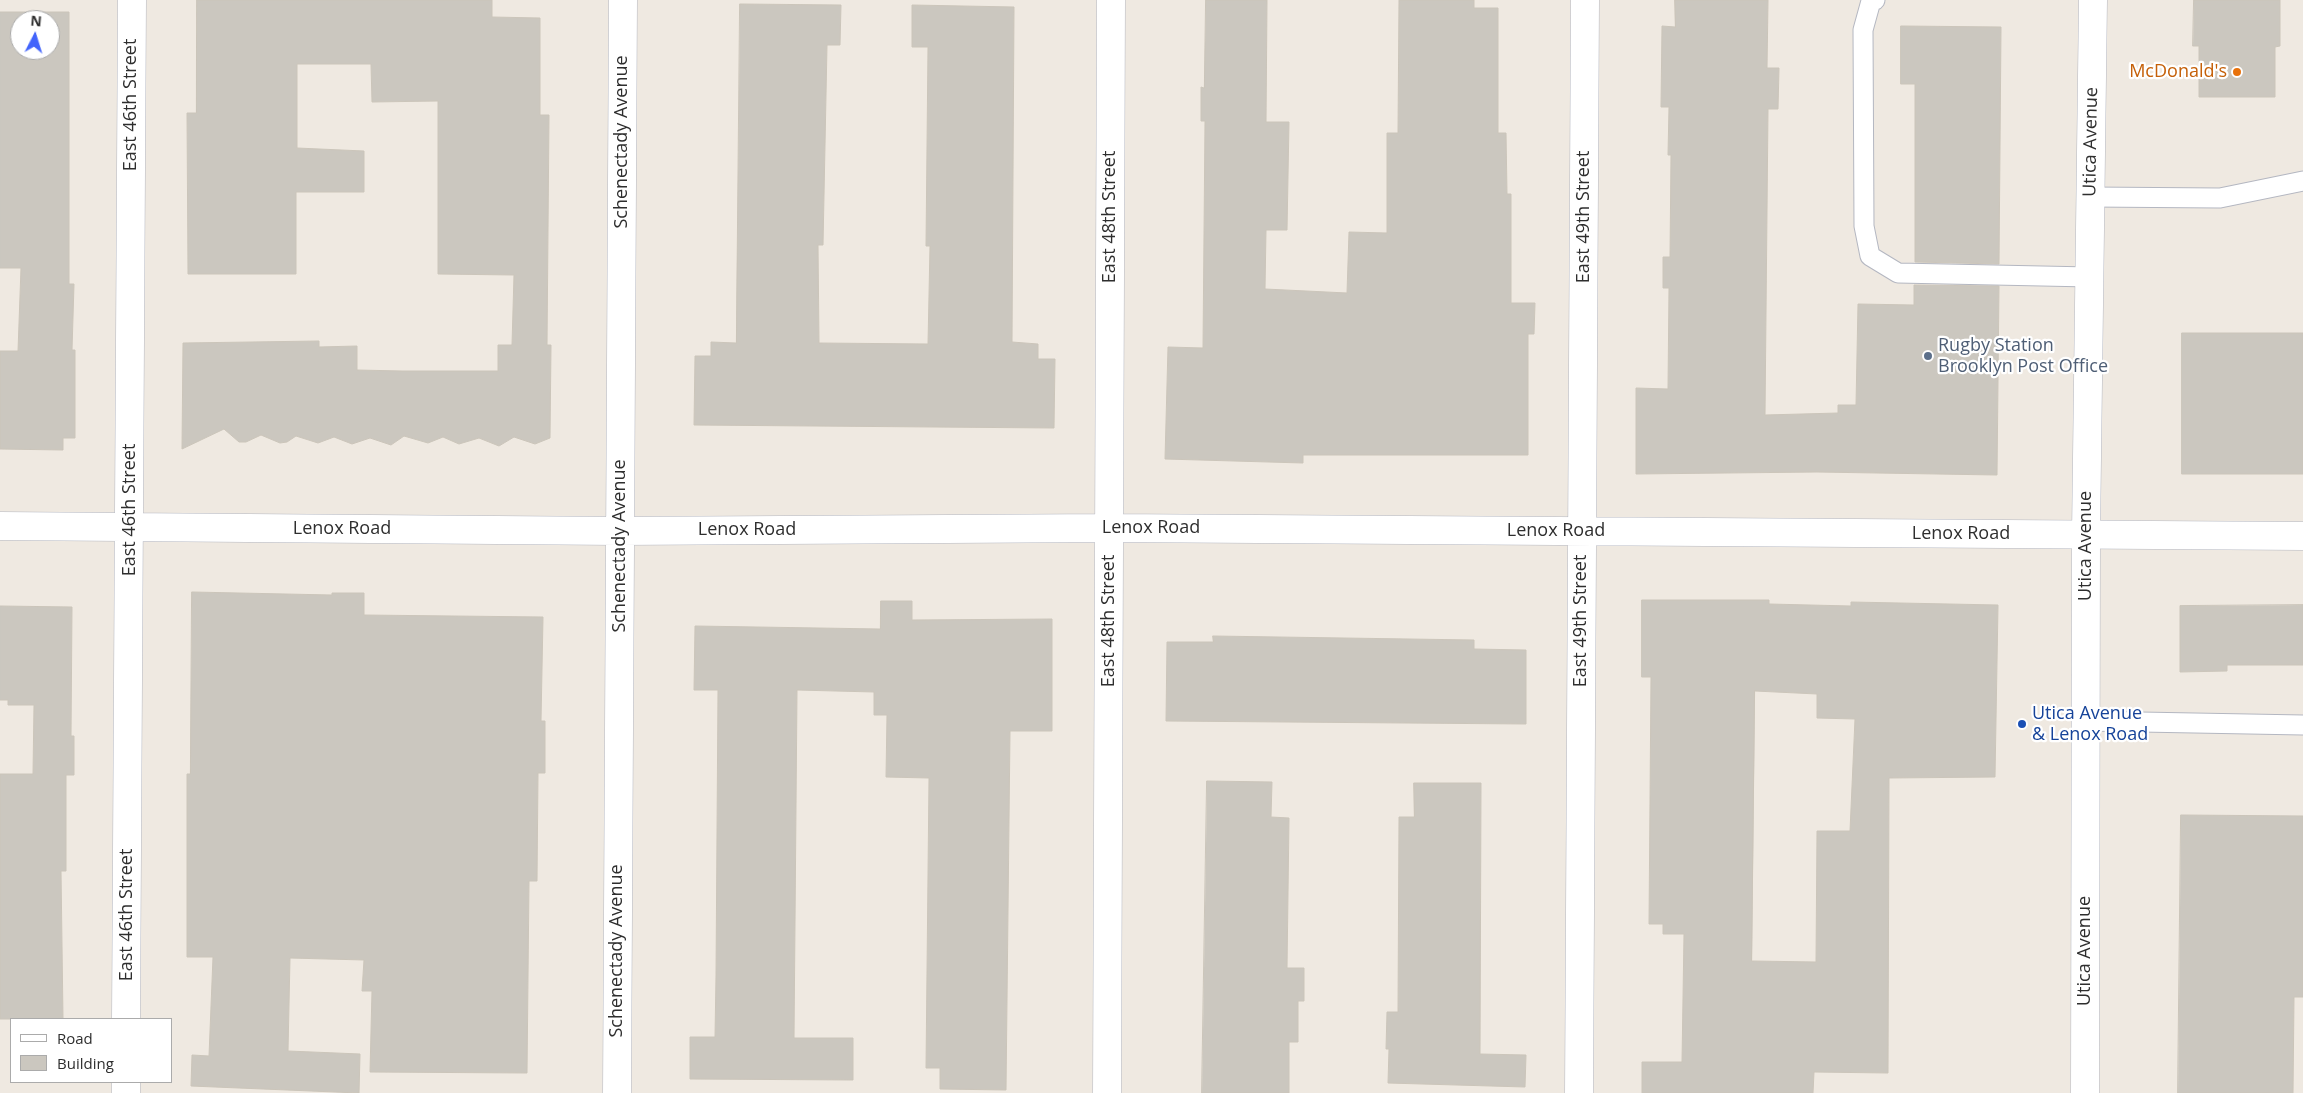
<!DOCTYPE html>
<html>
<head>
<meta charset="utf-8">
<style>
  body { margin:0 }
  #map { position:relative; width:2303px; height:1093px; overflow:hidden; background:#efe9e1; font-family:"Open Sans",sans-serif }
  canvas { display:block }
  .legend { position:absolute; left:10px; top:1018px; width:162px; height:65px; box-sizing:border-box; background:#fff; border:1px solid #ababab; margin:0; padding:6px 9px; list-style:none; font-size:15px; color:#2e2e2e }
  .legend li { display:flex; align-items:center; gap:10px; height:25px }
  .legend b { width:25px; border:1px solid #ababab }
  .north { position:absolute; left:10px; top:10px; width:50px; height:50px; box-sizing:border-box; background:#fff; border:1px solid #ababab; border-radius:50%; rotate:5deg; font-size:14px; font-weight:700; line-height:20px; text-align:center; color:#2e2e2e }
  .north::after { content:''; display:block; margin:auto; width:18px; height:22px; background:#4264fb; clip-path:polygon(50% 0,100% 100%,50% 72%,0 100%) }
</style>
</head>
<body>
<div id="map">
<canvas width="2303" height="1093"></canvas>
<ul class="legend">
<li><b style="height:6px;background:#fff"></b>Road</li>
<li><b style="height:14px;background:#cbc7bf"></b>Building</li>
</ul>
<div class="north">N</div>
</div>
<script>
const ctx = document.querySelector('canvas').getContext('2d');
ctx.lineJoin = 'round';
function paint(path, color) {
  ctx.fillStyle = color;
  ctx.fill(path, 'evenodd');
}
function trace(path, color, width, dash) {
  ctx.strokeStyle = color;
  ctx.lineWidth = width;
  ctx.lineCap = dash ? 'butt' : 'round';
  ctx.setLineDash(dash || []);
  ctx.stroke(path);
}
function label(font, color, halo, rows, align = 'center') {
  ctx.font = font + ' "Open Sans",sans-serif';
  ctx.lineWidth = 4.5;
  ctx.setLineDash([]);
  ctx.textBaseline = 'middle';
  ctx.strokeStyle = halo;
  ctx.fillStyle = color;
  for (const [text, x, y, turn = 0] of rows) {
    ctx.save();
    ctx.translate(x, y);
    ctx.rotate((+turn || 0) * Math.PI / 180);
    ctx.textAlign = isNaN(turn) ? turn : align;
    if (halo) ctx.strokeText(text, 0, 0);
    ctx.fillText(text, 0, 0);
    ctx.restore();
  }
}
const building = new Path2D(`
  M 197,0 L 492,0 L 492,17 L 540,18 L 540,115 L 549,115 L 547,345 L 551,345 L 550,438 L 535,444 L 514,437 L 499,446 L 479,438 L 459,444 L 443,437 L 428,443 L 404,436 L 391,445 L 370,438 L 352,444 L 334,437 L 318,443 L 296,436 L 287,442 L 280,443 L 261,435 L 246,442 L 239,442 L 224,429 L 182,449 L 183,343 L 319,341 L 319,347 L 357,346 L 357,370 L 402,371 L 498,371 L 498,345 L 512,345 L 514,275 L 438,274 L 438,101 L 372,102 L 371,64 L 297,64 L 297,148 L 364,151 L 364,192 L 296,192 L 296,274 L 188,274 L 187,113 L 196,113 Z
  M 1206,0 L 1267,0 L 1266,122 L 1289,122 L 1287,230 L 1266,230 L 1265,289 L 1347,293 L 1349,232 L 1387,233 L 1387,133 L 1398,133 L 1399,0 L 1474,0 L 1474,8 L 1498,8 L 1498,133 L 1506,133 L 1507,194 L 1511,194 L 1511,303 L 1535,303 L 1534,334 L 1528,334 L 1528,455 L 1303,455 L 1303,463 L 1165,459 L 1168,347 L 1203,348 L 1205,121 L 1201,121 L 1201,87 L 1204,88 Z
  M 1675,0 L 1768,0 L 1767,68 L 1779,68 L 1778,109 L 1768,109 L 1765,415 L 1838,413 L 1838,405 L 1856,405 L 1858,304 L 1914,305 L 1914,285 L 1999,286 L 1997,475 L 1817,472 L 1636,474 L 1636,388 L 1668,389 L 1669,288 L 1663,288 L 1663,257 L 1670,257 L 1671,155 L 1668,155 L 1669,107 L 1661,107 L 1662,26 L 1675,27 Z
  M 2194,0 L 2280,0 L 2280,46 L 2275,47 L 2275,97 L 2199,97 L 2199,46 L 2193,46 Z
  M 740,4 L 841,5 L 840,45 L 827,45 L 823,245 L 818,245 L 819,343 L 928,344 L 930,246 L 926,246 L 928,47 L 912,47 L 912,5 L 1014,7 L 1012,342 L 1038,344 L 1038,359 L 1055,359 L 1054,428 L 694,425 L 695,356 L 711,356 L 711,342 L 736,343 Z
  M 0,12 L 69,12 L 69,284 L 74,284 L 72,350 L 75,350 L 75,438 L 63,438 L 63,450 L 0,449 L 0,351 L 18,351 L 21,268 L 0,268 ZM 20,20 L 50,20 L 50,50 L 20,50 Z
  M 1901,26 L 2001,27 L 1999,264 L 1915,262 L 1915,84 L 1901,84 Z
  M 2182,333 L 2303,333 L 2303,474 L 2182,474 Z
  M 192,592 L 332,595 L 332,593 L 364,593 L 364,615 L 543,617 L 541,721 L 545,721 L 545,773 L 538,773 L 537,881 L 529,881 L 527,1073 L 370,1072 L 372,991 L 362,991 L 364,960 L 290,958 L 288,1051 L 360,1054 L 359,1093 L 191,1086 L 192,1055 L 209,1056 L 213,957 L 187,957 L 187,774 L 190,774 Z
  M 1642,600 L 1769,600 L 1769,604 L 1851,606 L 1851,602 L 1998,605 L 1995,777 L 1889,778 L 1888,1073 L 1814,1072 L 1813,1093 L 1642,1093 L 1642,1062 L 1682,1062 L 1684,934 L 1663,934 L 1663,924 L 1649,924 L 1651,677 L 1642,677 ZM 1755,691 L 1817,694 L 1817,718 L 1855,719 L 1850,831 L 1817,831 L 1816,962 L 1752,961 Z
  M 881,601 L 912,601 L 912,620 L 1052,619 L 1052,731 L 1010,731 L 1006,1090 L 940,1089 L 940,1068 L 926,1068 L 929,778 L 886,777 L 887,715 L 874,715 L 874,692 L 797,690 L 794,1038 L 853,1038 L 853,1080 L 690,1079 L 690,1037 L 715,1037 L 716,976 L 718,690 L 694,690 L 695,626 L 880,629 Z
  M 2303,605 L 2303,665 L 2227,665 L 2227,671 L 2180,672 L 2180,606 Z
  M 0,606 L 72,607 L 71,736 L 74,736 L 74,775 L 66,775 L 66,871 L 61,871 L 63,1019 L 0,1019 L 0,774 L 33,774 L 34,705 L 8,705 L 8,700 L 0,700 Z
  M 1213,636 L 1474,640 L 1474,649 L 1526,650 L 1526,724 L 1166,721 L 1167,642 L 1213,642 Z
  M 1207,781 L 1272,782 L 1271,817 L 1289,818 L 1287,968 L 1304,968 L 1304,1001 L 1298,1001 L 1298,1042 L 1289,1042 L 1289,1093 L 1202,1093 Z
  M 1414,783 L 1481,783 L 1480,1054 L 1526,1055 L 1525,1087 L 1388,1083 L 1389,1049 L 1386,1049 L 1387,1012 L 1398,1012 L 1399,817 L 1414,817 Z
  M 2181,815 L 2303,816 L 2303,997 L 2294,997 L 2293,1093 L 2178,1093 Z`);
const lane = new Path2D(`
  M 1875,0 L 1871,1 L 1863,30 L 1864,226 L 1870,256 L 1898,273 L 2090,277
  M 2090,197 L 2220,198 L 2303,181
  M 2086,721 L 2303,725`);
const street = new Path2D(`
  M 0,526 L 619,531 L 1109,528 L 2303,536
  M 126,1019 L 132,0
  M 126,1093 L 126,1082
  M 617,1093 L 623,0
  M 1107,1093 L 1111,0
  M 1579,1093 L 1585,0`);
const secondary = new Path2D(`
  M 2085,1093 L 2086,534 L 2093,0`);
const markers = [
  [2237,72,5,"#e8710a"],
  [1928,356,5,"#5c6f8a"],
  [2022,724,5,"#1a4fb4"]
];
const foodNames = [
  ["McDonald's",2227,72]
];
const streetNames = [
  ["East 46th Street",131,105,-90],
  ["Schenectady Avenue",622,142,-90],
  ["Utica Avenue",2091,142,-89],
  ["East 48th Street",1110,217,-90],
  ["East 49th Street",1584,217,-90],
  ["East 46th Street",130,510,-90],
  ["Lenox Road",1151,528],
  ["Lenox Road",342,529],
  ["Lenox Road",747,530],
  ["Lenox Road",1556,531],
  ["Lenox Road",1961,534],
  ["Schenectady Avenue",620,546,-90],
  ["Utica Avenue",2086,546,-90],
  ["East 48th Street",1109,621,-90],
  ["East 49th Street",1581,621,-90],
  ["East 46th Street",127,915,-90],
  ["Schenectady Avenue",617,951,-90],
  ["Utica Avenue",2085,951,-90]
];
const serviceNames = [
  ["Rugby Station",1938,346],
  ["Brooklyn Post Office",1938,367]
];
const transitNames = [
  ["Utica Avenue",2032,714],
  ["& Lenox Road",2032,735]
];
paint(building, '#cbc7bf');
trace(building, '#cbc5ba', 1);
trace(lane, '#b4b7c1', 21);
trace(street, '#b4b7c1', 29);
trace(secondary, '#b4b7c1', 29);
trace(lane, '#fff', 19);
trace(street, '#fff', 28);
trace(secondary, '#fff', 28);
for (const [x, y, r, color] of markers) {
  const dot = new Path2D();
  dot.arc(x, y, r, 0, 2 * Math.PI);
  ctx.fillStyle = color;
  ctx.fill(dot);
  trace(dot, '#fff', 2);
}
label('18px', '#c56008', '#fff', foodNames, 'right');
label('18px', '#2e2e2e', '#fff', streetNames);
label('18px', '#4e5e75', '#fff', serviceNames, 'left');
label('18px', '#164399', '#fff', transitNames, 'left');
</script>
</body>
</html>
